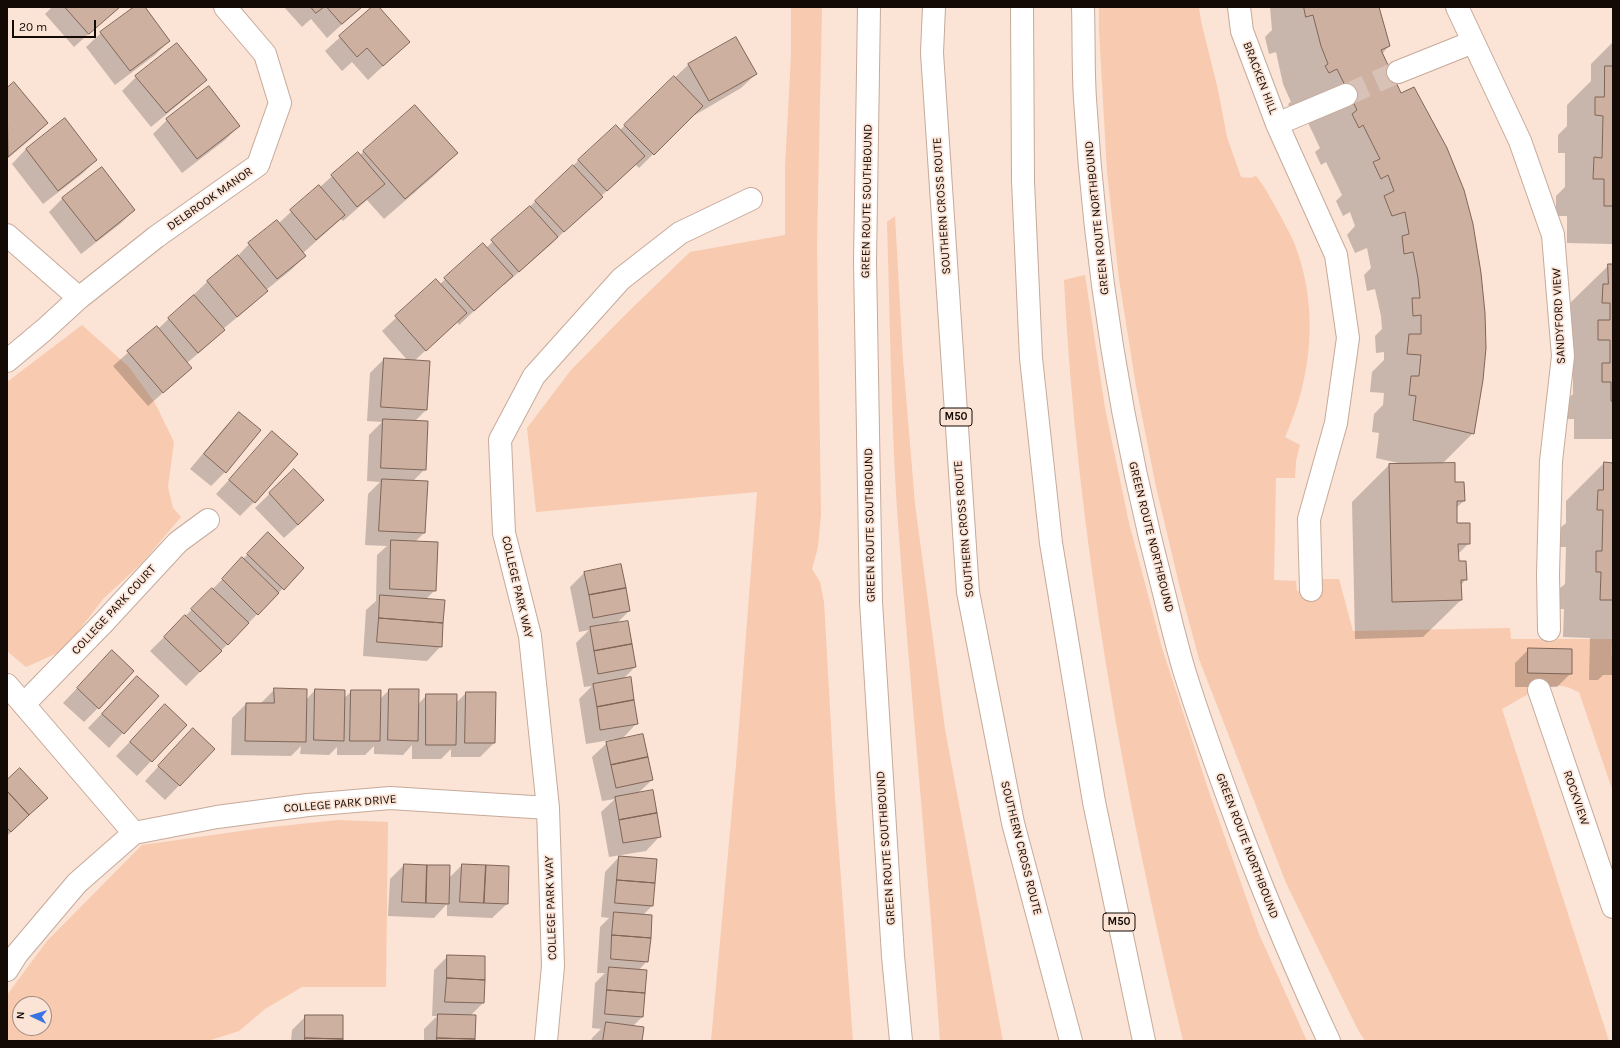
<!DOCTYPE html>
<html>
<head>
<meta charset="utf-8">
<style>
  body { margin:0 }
  #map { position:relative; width:1620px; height:1048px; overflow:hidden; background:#fbe3d6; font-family:Karla,sans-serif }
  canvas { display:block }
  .frame { position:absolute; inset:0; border:8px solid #130a05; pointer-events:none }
  .north { position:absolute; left:12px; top:996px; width:40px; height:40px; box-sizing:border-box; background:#fbe3d6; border:1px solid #9e8c82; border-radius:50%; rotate:274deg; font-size:11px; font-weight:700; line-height:16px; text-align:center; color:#130a05 }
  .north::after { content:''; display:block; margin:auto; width:14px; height:18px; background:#3773e1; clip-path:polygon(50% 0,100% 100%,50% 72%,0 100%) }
  .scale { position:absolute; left:12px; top:20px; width:84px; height:18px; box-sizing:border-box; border:2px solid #130a05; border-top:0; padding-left:5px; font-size:12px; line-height:14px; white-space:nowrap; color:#130a05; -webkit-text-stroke:3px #fbe3d6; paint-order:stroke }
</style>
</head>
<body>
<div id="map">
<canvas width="1620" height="1048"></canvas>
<div class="frame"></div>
<div class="north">N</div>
<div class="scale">20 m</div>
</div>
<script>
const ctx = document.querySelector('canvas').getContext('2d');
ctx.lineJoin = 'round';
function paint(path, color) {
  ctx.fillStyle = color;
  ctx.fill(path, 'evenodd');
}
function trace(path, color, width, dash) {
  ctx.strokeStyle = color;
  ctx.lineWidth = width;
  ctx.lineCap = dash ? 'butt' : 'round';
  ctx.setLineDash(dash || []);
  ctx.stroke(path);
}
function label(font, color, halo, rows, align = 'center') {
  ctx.font = font + ' Karla,sans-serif';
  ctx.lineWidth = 3.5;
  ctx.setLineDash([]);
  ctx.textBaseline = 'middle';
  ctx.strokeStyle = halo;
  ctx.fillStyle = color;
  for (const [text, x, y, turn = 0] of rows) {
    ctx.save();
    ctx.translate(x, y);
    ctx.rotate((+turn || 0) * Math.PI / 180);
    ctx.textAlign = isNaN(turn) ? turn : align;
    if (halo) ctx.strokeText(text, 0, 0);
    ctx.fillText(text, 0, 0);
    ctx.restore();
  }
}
const green = new Path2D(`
  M 791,7 L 822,7 L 817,246 L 821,515 L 818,547 L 812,569 L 820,582 L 824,602 L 835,798 L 853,1041 L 711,1041 L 736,765 L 757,492 L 536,512 L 527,428 L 571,370 L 626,314 L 690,252 L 785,235 L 785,168 L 791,55 Z
  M 1099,7 L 1199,7 L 1201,21 L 1218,90 L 1227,137 L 1241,177 L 1250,178 L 1256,176 C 1266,188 1272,201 1280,215 C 1285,225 1291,235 1295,245 C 1319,307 1312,378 1285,437 L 1300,445 L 1296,461 L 1295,478 L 1276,478 L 1274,580 L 1296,581 L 1297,591 L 1320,591 L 1320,579 L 1339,579 L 1353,631 L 1510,628 L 1511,639 L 1612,639 L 1611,655 L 1613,656 L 1613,792 L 1579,692 C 1575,691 1571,688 1567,687 C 1545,681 1521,699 1502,709 L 1609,1041 L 1365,1041 L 1358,1030 L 1286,883 L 1199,659 L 1180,588 L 1156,487 L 1136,386 L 1119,279 L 1107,172 L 1099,30 Z
  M 895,216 L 903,360 L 915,504 L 945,729 L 1003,1041 L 940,1041 C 928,864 910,687 897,510 C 891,414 890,318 887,222 Z
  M 1085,275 L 1105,408 L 1129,523 L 1162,648 L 1210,795 L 1259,934 L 1307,1041 L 1183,1041 C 1123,791 1077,537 1064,280 Z
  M 82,325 L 129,367 L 155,403 L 174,442 L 168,487 L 173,508 L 181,517 L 142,563 L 103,599 L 64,650 L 26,667 L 7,651 L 7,382 Z
  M 338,820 L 388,822 L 386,987 L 302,987 L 265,1009 L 239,1031 L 208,1041 L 7,1041 L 7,995 L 47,941 L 142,845 L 262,828 ZM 20,1004 L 44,1004 L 44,1028 L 20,1028 Z`);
const shadow = new Path2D(`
  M 52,7 L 119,7 L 74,47 L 45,14 Z
  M 135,7 L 144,7 L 169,41 L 155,55 L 115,85 L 86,47 L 101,33 Z
  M 284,7 L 361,7 L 327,38 L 311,19 L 302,27 Z
  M 373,7 L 377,7 L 409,42 L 368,80 L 352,62 L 342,71 L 325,51 Z
  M 1270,7 L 1378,7 L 1389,46 L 1382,54 L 1473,433 L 1442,464 L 1464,501 L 1456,508 L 1456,524 L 1469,543 L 1457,555 L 1458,562 L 1466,579 L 1461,585 L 1461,600 L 1423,637 L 1355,639 L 1352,502 L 1389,465 L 1403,464 L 1376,458 L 1379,433 L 1372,432 L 1374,414 L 1383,405 L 1384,393 L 1370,392 L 1372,372 L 1384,360 L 1384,352 L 1376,353 L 1375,336 L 1382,329 L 1381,316 L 1375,289 L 1367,291 L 1364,275 L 1371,268 L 1367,248 L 1355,253 L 1347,235 L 1355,226 L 1350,212 L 1343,216 L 1336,201 L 1342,195 L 1326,162 L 1321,165 L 1315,152 L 1320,148 L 1300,106 L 1291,110 L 1288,104 L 1291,102 L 1283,84 L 1276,52 L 1269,54 L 1265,37 L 1272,30 Z
  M 1613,42 L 1613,244 L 1567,243 L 1567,216 L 1556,216 L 1556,196 L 1565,187 L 1565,153 L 1558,153 L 1558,135 L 1567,126 L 1567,105 L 1591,81 L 1591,64 Z
  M 688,65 L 756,74 L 741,88 L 695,115 L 694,114 L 639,168 L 635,164 L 549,246 L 504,285 L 503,284 L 459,325 L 457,322 L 414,361 L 426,410 L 414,422 L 425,469 L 413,481 L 424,533 L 415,542 L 435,590 L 426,599 L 441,646 L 427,661 L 363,656 L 366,610 L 376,601 L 377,555 L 387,546 L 365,545 L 368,494 L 380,482 L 367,481 L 369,435 L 382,422 L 367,421 L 370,373 L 384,359 L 408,361 L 382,331 L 436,281 L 439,285 L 483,244 L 486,248 L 579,160 L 620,130 Z
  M 136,77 L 205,80 L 191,94 L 151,127 L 122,91 Z
  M 14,84 L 47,123 L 33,137 L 7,159 L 7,90 Z
  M 167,120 L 239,126 L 225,140 L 182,173 L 153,134 Z
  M 26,149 L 96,160 L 82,174 L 43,204 L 12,164 Z
  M 364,151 L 457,153 L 436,174 L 384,219 L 367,200 L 343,221 L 341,219 L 303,253 L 305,256 L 291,270 L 266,290 L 252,305 L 223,329 L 209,344 L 187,363 L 191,368 L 148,406 L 113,366 L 157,327 L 158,329 L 208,281 L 235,259 L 249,244 L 277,221 L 279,223 L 319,186 L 320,187 L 358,153 L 360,155 Z
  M 63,198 L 134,210 L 120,224 L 81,254 L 49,212 Z
  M 1609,265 L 1613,265 L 1613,439 L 1574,439 L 1574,419 L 1565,419 L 1565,401 L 1573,394 L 1573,377 L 1561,378 L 1573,346 L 1573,340 L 1565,340 L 1571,317 L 1571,302 Z
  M 239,413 L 260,430 L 225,472 L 211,486 L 190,469 L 225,427 Z
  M 272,433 L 254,502 L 240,516 L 216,494 Z
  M 1604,463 L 1613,464 L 1613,675 L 1603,675 L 1598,680 L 1589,680 L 1590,638 L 1563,637 L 1564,609 L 1558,609 L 1559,589 L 1565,584 L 1566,547 L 1560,547 L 1560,528 L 1566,523 L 1566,501 Z
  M 294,470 L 309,515 L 284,538 L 255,508 Z
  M 268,534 L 303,568 L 186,686 L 150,651 Z
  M 584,573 L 629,611 L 616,624 L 635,667 L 622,680 L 637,723 L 621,740 L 652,780 L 637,794 L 660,836 L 646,851 L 609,857 L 601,812 L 615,799 L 602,801 L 592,757 L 607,743 L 616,741 L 616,739 L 586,744 L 579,699 L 592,686 L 584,687 L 576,643 L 589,630 L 579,632 L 570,587 Z
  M 1529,649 L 1571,673 L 1557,687 L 1515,687 L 1515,663 Z
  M 98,666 L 98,708 L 84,722 L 63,703 Z
  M 137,677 L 157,696 L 109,748 L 88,728 Z
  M 275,689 L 306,700 L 315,690 L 344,698 L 352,691 L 380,699 L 389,690 L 418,704 L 427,695 L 456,703 L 466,693 L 494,743 L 480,757 L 451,757 L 451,749 L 441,759 L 412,759 L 412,745 L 403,755 L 374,754 L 374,746 L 365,755 L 337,755 L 337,747 L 329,755 L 300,754 L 301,746 L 291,756 L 231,755 L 232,718 L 246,704 L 261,703 Z
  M 165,706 L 185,725 L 137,776 L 116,756 Z
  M 179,744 L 214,749 L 165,800 L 145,781 Z
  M 7,782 L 47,798 L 7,836 Z
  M 619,857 L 652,906 L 643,915 L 647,961 L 638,971 L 642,1017 L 632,1027 L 641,1041 L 591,1041 L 592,1038 L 601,1029 L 592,1028 L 595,983 L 605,973 L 597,973 L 600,927 L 609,918 L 601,917 L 605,872 Z
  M 404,865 L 449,878 L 462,865 L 507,904 L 492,918 L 447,916 L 447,904 L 434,918 L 388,916 L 390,879 Z
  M 448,956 L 483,1003 L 470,1016 L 474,1041 L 424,1041 L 424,1029 L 437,1016 L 432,1016 L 434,970 Z
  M 306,1016 L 342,1041 L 291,1041 L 292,1030 Z`);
const building = new Path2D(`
  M 65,7 L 120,7 L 89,34 Z
  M 134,7 L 145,7 L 170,41 L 130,71 L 100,32 Z
  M 311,7 L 324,7 L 316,13 Z
  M 327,7 L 362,7 L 342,24 Z
  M 372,7 L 379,7 L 410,42 L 383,66 L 367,48 L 357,57 L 339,36 Z
  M 1304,7 L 1379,7 L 1390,46 L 1381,50 L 1401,93 L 1414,87 L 1447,148 L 1464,190 L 1473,224 L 1481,273 L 1485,313 L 1486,348 L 1483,380 L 1474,434 L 1413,420 L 1416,396 L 1409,395 L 1411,376 L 1419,376 L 1421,355 L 1407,354 L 1409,334 L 1421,334 L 1421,315 L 1413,316 L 1412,298 L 1420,298 L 1418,278 L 1413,252 L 1404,254 L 1402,236 L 1409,234 L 1405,212 L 1392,216 L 1384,196 L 1394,191 L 1388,175 L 1381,179 L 1373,162 L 1380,159 L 1363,125 L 1359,128 L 1352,114 L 1357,110 L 1337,69 L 1329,73 L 1325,66 L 1328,64 L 1321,46 L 1313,15 L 1306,17 Z
  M 736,37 L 757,74 L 709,101 L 688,64 Z
  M 177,43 L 207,80 L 166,113 L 135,76 Z
  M 1605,66 L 1613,66 L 1613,206 L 1604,206 L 1604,179 L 1593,179 L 1594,157 L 1602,158 L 1603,116 L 1595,115 L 1595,97 L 1604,97 Z
  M 674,76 L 703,106 L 654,155 L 624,125 Z
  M 14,82 L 48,123 L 8,157 L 7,88 Z
  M 209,86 L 240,126 L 197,159 L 166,119 Z
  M 415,105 L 458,153 L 405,199 L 363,151 Z
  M 65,118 L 97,160 L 58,191 L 26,149 Z
  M 616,125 L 645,156 L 607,191 L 578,160 Z
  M 358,152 L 385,184 L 357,207 L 331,175 Z
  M 573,165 L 603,197 L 564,232 L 535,201 Z
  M 102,167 L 135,210 L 96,241 L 62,198 Z
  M 319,185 L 345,215 L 316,240 L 290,210 Z
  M 530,206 L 558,237 L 519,272 L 491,240 Z
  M 277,220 L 306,256 L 277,279 L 248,243 Z
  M 483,243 L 513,276 L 474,311 L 444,278 Z
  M 238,255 L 268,291 L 237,317 L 207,281 Z
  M 1608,264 L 1613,264 L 1613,401 L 1611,401 L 1611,382 L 1602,382 L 1602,363 L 1610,363 L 1610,340 L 1598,340 L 1598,320 L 1610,320 L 1610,303 L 1602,303 L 1603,284 L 1608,284 Z
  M 436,279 L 467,313 L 426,351 L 395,316 Z
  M 194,295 L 225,330 L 198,353 L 168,318 Z
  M 157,326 L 192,368 L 163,393 L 127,351 Z
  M 384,358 L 430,361 L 427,410 L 381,407 Z
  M 239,412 L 261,430 L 226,473 L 204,454 Z
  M 383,419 L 428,421 L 426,470 L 381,468 Z
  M 272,431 L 298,454 L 255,503 L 229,480 Z
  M 1604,462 L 1613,463 L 1613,600 L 1600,600 L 1601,572 L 1596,572 L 1596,551 L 1602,551 L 1603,510 L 1597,510 L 1598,490 L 1603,490 Z
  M 1455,463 L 1455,482 L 1464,482 L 1465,501 L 1457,501 L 1457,523 L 1470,523 L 1470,544 L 1458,544 L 1459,561 L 1466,561 L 1467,580 L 1461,580 L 1462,600 L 1392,602 L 1389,464 Z
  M 294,469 L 324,500 L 298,525 L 269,493 Z
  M 382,479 L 428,481 L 425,533 L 379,531 Z
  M 268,532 L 304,568 L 284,590 L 247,554 Z
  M 391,540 L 438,542 L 436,591 L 390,589 Z
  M 242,557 L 279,593 L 258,615 L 222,579 Z
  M 621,564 L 626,588 L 589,595 L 584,572 Z
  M 212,588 L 249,623 L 228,645 L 191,609 Z
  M 626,588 L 630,611 L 593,618 L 589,595 Z
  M 380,595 L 445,600 L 443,623 L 379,618 Z
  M 185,615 L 222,651 L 200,672 L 164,637 Z
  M 379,618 L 443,623 L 442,647 L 377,642 Z
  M 628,621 L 632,644 L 594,651 L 590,627 Z
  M 632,644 L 636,667 L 598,674 L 594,651 Z
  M 1528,648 L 1572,649 L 1572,674 L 1528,673 Z
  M 112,650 L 134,671 L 99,709 L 77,688 Z
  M 137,676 L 159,696 L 124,734 L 102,714 Z
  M 631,677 L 634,700 L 597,707 L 593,684 Z
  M 274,688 L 307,689 L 306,742 L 245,741 L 246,703 L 274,703 Z
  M 315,689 L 345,690 L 344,741 L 314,740 Z
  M 389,689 L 419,689 L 418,741 L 388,740 Z
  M 351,690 L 381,690 L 380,741 L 350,741 Z
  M 466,692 L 496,692 L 495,743 L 465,743 Z
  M 426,694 L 457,694 L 456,745 L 426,745 Z
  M 634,700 L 638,724 L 600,730 L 597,707 Z
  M 165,704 L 187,725 L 152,762 L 130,742 Z
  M 193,728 L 215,749 L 180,786 L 158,766 Z
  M 643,734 L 648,757 L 611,765 L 606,742 Z
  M 648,757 L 653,780 L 616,788 L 611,765 Z
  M 20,768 L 48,798 L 29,815 L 7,791 L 7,780 Z
  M 653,790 L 657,813 L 619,820 L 615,797 Z
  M 7,791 L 29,815 L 11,832 L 7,828 Z
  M 657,813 L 661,837 L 623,843 L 619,820 Z
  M 619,856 L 657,859 L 655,883 L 617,880 Z
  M 404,864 L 427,865 L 426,903 L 402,902 Z
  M 462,864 L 486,865 L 484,903 L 460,902 Z
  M 427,865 L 450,865 L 449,904 L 426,903 Z
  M 486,865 L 509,866 L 508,904 L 484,903 Z
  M 617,880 L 655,883 L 653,906 L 615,903 Z
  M 614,912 L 652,915 L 651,938 L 612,935 Z
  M 612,935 L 651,938 L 648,962 L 611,959 Z
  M 447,955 L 485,956 L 485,980 L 447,978 Z
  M 609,967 L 647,970 L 645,993 L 607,990 Z
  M 447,978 L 485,980 L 484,1003 L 445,1002 Z
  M 607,990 L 645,993 L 643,1017 L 605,1014 Z
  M 438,1014 L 476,1015 L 475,1039 L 437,1038 Z
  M 305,1015 L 343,1015 L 343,1039 L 305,1038 Z
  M 606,1022 L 644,1027 L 642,1041 L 603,1041 Z
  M 305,1038 L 343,1039 L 343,1041 L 305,1041 Z
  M 437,1038 L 475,1039 L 475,1041 L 437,1041 Z`);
const streetTunnel = new Path2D(`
  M 1346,95 L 1398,72`);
const street = new Path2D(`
  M 1239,7 L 1242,31 L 1277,124 L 1336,255 L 1348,338 L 1336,423 L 1309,519 L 1311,590
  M 1457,7 L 1520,141 L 1553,235 L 1563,356 L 1551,461 L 1548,574 L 1549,630
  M 1398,72 L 1473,42
  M 1277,124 L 1346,95
  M 7,235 L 79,298
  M 7,361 L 44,330 L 79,298 L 156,237 L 258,165 L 280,103 L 265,54 L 225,7
  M 7,685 L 134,833
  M 1539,690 L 1613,907
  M 24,704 L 104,622 L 178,542 L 208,520
  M 7,970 L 17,954 L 77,883 L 134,833 L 217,817 L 308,805 L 390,798 L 548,808
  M 546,1041 L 553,966 L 548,808 L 530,636 L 504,533 L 500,440 L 534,376 L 621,279 L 680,233 L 751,199`);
const secondary = new Path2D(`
  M 869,7 L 865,262 L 871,602 L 893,956 L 901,1041
  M 1083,7 C 1084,37 1083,68 1085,99 C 1095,267 1122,434 1165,597 C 1171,622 1177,646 1184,670 C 1201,725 1221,779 1241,833 C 1268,903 1297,973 1329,1041`);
const highway = new Path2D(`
  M 934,7 L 932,53 L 968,592 L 1013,823 L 1071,1041
  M 1022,7 L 1023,181 L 1031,358 L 1051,543 L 1094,802 L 1144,1041`);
const shields = [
  [956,417,32],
  [1119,922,32]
];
const shieldNames = [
  ["M50",956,417],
  ["M50",1119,922]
];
const streetNames = [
  ["BRACKEN HILL",1260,78,69],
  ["DELBROOK MANOR",210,199,-35],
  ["GREEN ROUTE SOUTHBOUND",867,201,-89],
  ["SOUTHERN CROSS ROUTE",942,206,-94],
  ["GREEN ROUTE NORTHBOUND",1097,218,-96],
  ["SANDYFORD VIEW",1559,316,-93],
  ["GREEN ROUTE SOUTHBOUND",870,525,-91],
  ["SOUTHERN CROSS ROUTE",964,529,-95],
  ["GREEN ROUTE NORTHBOUND",1151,537,76],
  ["COLLEGE PARK WAY",517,587,77],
  ["COLLEGE PARK COURT",114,610,-47],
  ["ROCKVIEW",1576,798,71],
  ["COLLEGE PARK DRIVE",340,804,-5],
  ["GREEN ROUTE NORTHBOUND",1247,846,69],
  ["GREEN ROUTE SOUTHBOUND",886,848,-94],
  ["SOUTHERN CROSS ROUTE",1021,848,76],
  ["COLLEGE PARK WAY",551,908,-92]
];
paint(green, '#f8caaf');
paint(shadow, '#0003');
paint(building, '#cdb0a0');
trace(building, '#7f6557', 1);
trace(streetTunnel, '#d8c2b7', 22, [22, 11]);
trace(street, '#c6aa9a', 24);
trace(secondary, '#c6aa9a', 24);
trace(highway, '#c6aa9a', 24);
trace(street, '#fff', 22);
trace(secondary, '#fff', 22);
trace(highway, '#fff', 22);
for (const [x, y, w] of shields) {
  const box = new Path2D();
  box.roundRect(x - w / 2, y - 9, w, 18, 3);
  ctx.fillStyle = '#fbe3d6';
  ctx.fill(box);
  trace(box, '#130a05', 1);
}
label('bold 11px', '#130a05', null, shieldNames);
label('12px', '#130a05', '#fbe3d6', streetNames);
</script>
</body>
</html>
